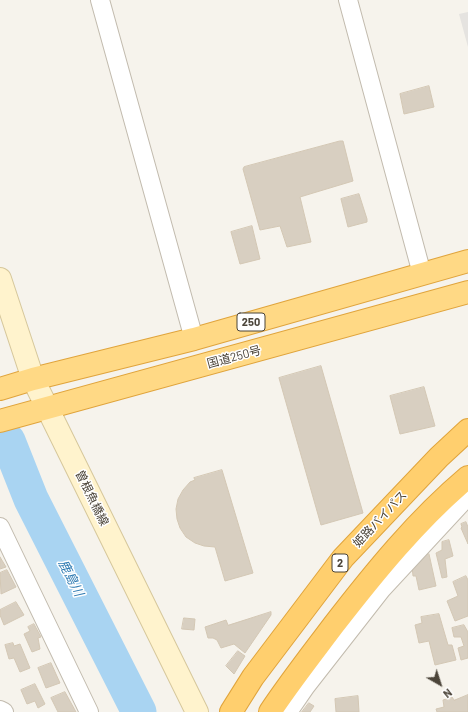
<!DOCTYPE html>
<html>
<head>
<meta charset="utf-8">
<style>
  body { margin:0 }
  #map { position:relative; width:468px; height:712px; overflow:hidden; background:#f6f3ec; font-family:Barlow,sans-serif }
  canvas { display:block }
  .north { position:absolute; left:420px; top:664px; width:40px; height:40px; -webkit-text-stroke:3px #fff; paint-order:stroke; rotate:141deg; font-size:11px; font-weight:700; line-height:16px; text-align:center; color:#4b4439 }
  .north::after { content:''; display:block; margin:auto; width:14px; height:18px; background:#4b4439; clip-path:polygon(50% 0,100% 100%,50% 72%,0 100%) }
</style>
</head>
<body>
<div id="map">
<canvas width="468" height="712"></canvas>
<div class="north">N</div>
</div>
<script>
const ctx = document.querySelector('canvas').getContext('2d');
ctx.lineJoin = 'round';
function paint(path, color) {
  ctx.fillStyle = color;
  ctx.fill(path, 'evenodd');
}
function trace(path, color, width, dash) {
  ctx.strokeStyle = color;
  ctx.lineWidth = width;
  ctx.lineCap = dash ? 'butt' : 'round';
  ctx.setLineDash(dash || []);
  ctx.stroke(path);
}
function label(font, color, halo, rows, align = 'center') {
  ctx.font = font + ' Barlow,"Noto Sans JP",sans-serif';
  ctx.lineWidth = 3;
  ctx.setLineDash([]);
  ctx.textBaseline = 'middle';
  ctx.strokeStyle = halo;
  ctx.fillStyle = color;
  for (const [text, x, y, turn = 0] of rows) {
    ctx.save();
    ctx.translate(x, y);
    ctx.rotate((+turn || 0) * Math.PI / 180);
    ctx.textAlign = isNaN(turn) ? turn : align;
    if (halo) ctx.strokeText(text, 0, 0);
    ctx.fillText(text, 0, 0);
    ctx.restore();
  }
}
const parking = new Path2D(`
  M 468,12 L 468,47 L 459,14 Z`);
const river = new Path2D(`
  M 8,441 L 31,499 L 139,712`);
const building = new Path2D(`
  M 429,86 L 434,107 L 404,114 L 400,94 Z
  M 340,141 L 343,141 L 353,181 L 300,197 L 311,242 L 287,247 L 280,226 L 260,230 L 243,169 L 244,167 Z
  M 359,194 L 367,219 L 367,222 L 348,227 L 341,199 Z
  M 252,226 L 260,259 L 240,264 L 231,232 Z
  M 321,366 L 363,513 L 321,525 L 279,378 Z
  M 424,387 L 435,426 L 400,434 L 390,396 Z
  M 222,470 L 253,573 L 225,581 L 215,547 L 204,546 L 195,543 L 186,537 L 180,528 L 177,519 L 176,509 L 178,499 L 183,490 L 190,482 L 195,480 L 194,478 Z
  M 466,522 L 468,527 L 468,544 L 461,528 L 462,527 L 461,524 Z
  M 449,540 L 453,556 L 445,559 L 447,577 L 442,578 L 436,553 L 442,550 L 442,542 Z
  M 429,554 L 436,586 L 419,590 L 416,576 L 413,576 L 412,566 Z
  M 0,557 L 6,567 L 0,569 Z
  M 7,570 L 16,587 L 1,594 L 0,573 Z
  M 466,576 L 468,580 L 468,616 L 455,621 L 447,601 L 458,596 L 453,582 Z
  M 16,602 L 24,615 L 4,625 L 0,615 L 0,610 Z
  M 271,612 L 271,615 L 245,653 L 234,644 L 221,648 L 217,640 L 213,638 L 208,638 L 205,627 L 226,620 L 228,625 Z
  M 439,614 L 448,645 L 452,645 L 456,660 L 435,665 L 429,641 L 419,643 L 415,625 L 422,623 L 421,617 Z
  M 184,618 L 195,619 L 194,630 L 182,629 Z
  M 34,624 L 41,637 L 38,638 L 40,649 L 32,652 L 24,634 L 30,631 L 28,627 Z
  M 464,625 L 468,632 L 468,658 L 461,660 L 458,648 L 464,646 L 461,637 L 454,637 L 452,628 Z
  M 13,643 L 14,646 L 20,644 L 30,668 L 20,672 L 14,658 L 9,659 L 5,645 Z
  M 238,651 L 245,656 L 234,674 L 226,666 Z
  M 51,663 L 60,683 L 46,688 L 38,668 Z
  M 35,684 L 45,704 L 38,708 L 35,701 L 27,704 L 21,690 Z
  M 65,692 L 76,712 L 58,712 L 51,698 Z
  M 468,695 L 468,712 L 437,712 L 436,709 L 444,707 L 443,700 L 452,697 L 454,700 Z
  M 358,696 L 359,712 L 336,712 L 335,699 Z
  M 309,703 L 314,706 L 310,712 L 302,712 Z`);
const minor = new Path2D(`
  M 100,0 L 194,339
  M 348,0 L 422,274
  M 0,527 L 89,712
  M 0,710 L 4,712
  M 288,712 L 306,686 L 381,590 L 468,496`);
const secondary = new Path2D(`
  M 0,279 L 33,379 L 197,712`);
const trunk = new Path2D(`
  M 0,389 L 33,379 L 194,339 L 468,261
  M 0,421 L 468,292`);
const motorway = new Path2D(`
  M 231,712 L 253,677 L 343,558 L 439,457 L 468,430
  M 270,712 C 290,682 312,654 333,626 C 374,573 417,520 468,477`);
const shields = [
  [251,322,28],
  [340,563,16]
];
const shieldNames = [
  ["250",251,322],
  ["2",340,563]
];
const streetNames = [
  ["国道250号",234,357,-15],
  ["曽根魚橋線",92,498,64],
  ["姫路バイパス",380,519,-47]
];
const waterNames = [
  ["鹿島川",71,578,63]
];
paint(parking, '#e5e3e0');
trace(river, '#a9d4f2', 35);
paint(building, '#d8cfc1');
trace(building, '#d3c7b4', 1);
trace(minor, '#c2bbae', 20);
trace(secondary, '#d6c79b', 24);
trace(trunk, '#e0a43c', 24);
trace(motorway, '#e0a43c', 24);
trace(minor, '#fff', 18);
trace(secondary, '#fff3cd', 22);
trace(trunk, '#ffd985', 22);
trace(motorway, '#ffcf6e', 22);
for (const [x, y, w] of shields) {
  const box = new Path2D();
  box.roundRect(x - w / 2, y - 9, w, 18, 3);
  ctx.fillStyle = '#fff';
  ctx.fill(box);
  trace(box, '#4b4439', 1);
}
label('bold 11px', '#4b4439', null, shieldNames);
label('12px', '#4b4439', '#fff', streetNames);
label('italic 13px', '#2e7ab2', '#fff', waterNames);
</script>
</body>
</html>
